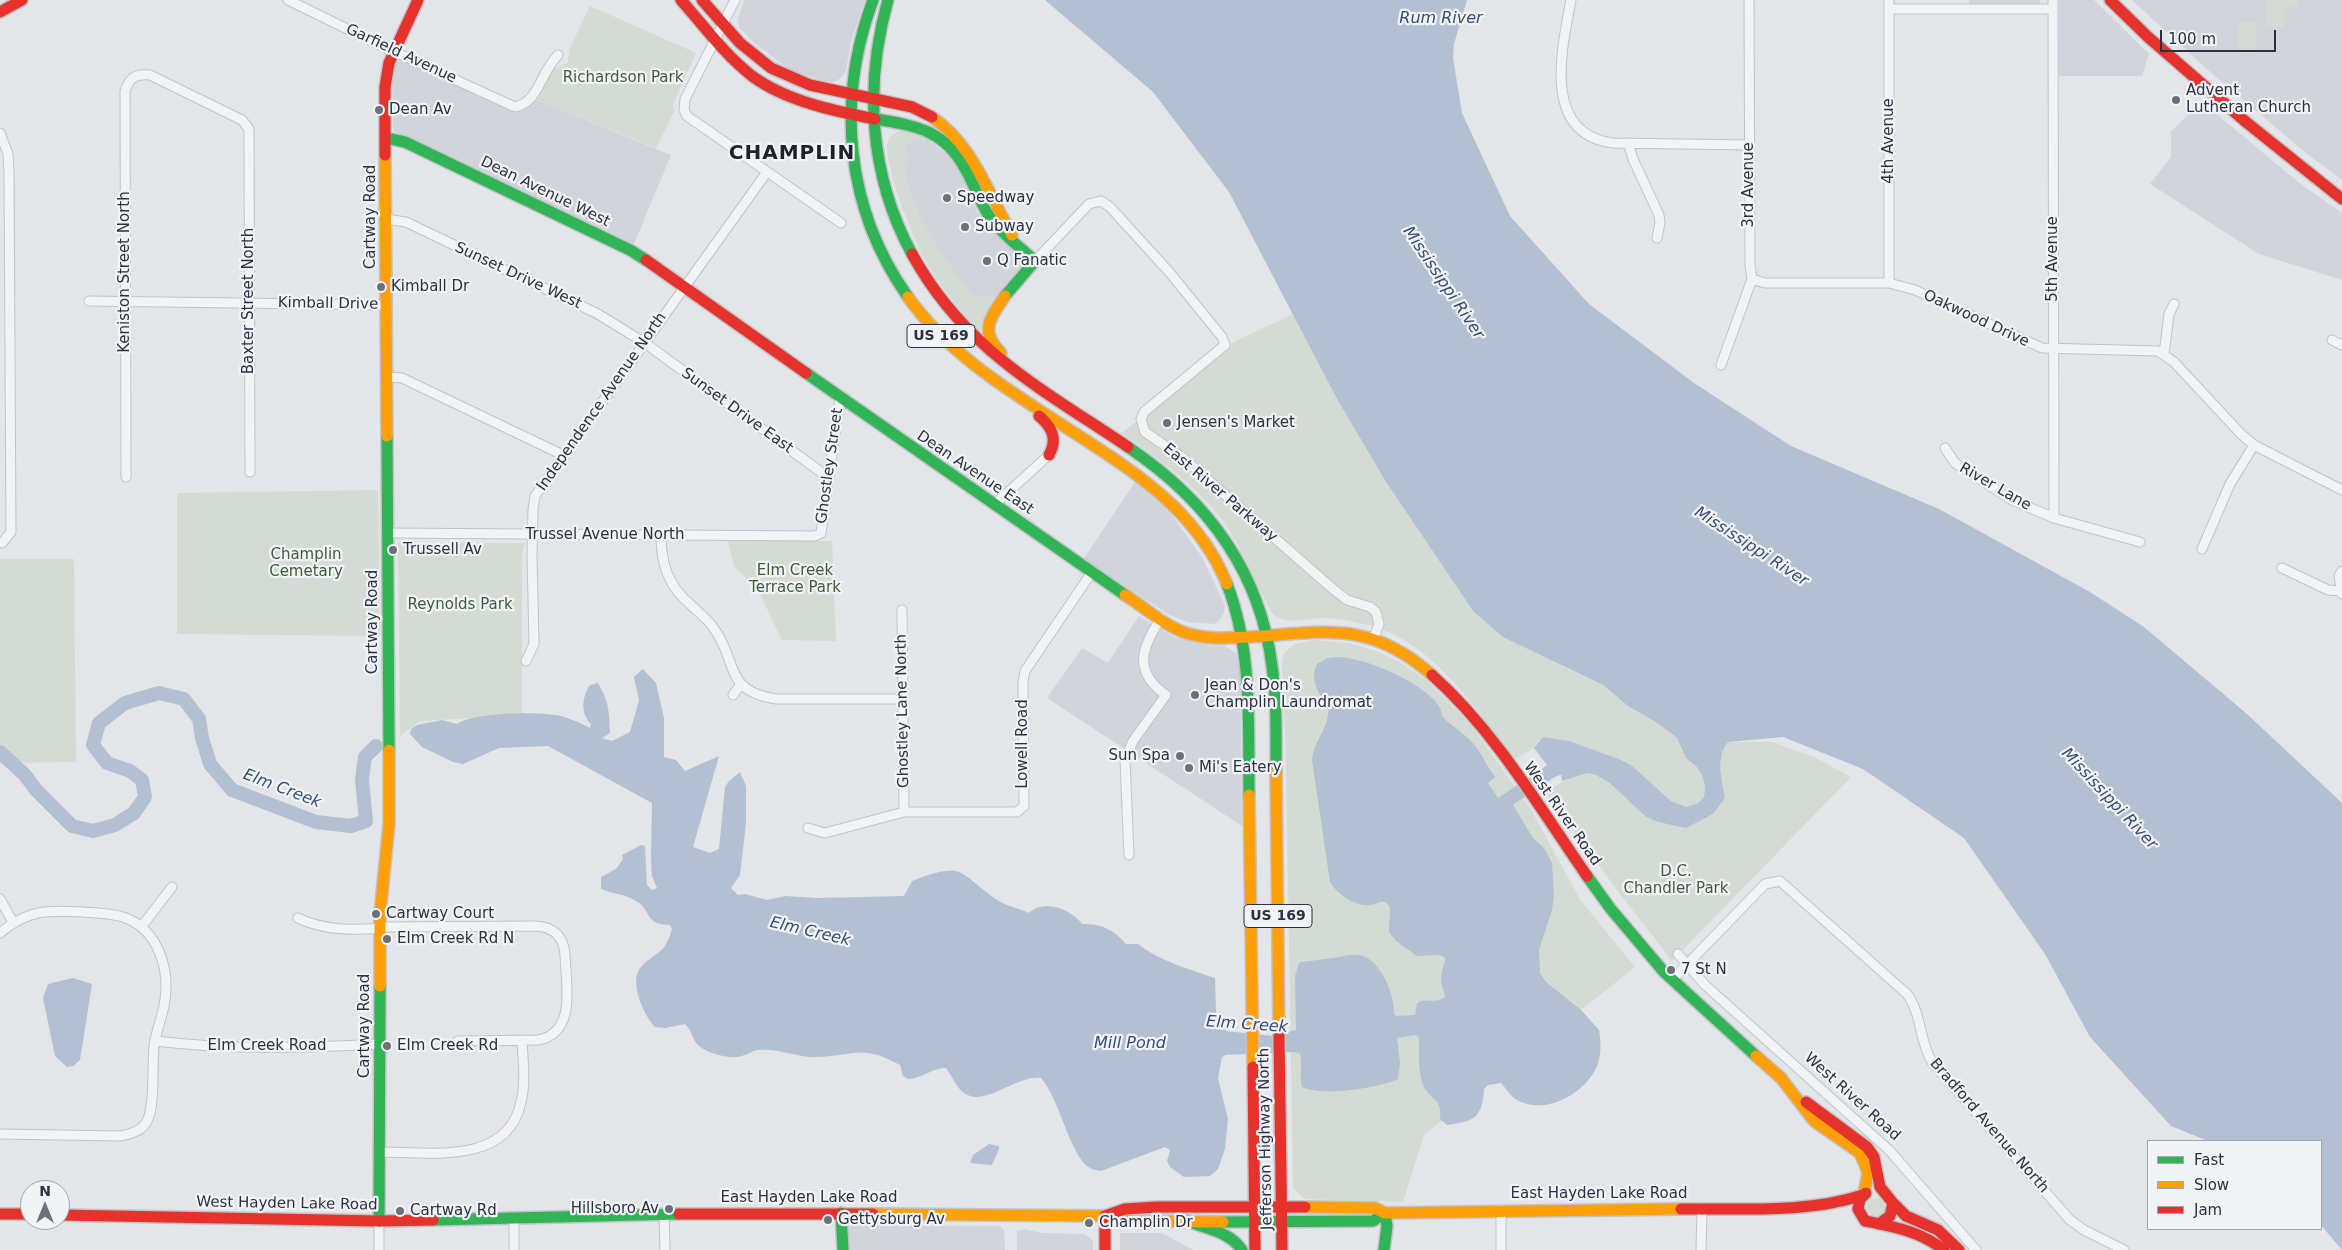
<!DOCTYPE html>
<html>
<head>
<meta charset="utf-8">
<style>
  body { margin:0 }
  #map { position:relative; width:2342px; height:1250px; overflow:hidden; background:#e3e5e8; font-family:"DejaVu Sans",sans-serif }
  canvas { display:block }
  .legend { position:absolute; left:2147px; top:1140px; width:175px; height:90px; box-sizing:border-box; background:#f1f3f7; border:1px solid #a1a5ae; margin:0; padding:6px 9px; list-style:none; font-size:15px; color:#2a3141 }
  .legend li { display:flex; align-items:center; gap:10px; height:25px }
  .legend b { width:25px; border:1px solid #a1a5ae }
  .north { position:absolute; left:20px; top:1180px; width:50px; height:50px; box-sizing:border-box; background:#f1f3f7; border:1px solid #a1a5ae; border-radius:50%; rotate:0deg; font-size:14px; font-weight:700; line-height:20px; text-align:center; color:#2a3141 }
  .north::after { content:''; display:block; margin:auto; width:18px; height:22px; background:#6b707b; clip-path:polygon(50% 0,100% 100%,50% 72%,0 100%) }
  .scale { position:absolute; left:2160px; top:30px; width:116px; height:22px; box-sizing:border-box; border:2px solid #2a3141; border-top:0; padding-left:6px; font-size:15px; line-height:18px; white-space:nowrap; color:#2a3141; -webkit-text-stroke:4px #f1f3f7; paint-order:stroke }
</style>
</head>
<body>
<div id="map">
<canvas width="2342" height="1250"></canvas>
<ul class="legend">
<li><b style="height:6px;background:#30b455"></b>Fast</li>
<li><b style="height:6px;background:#ff9f0a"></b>Slow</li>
<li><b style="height:6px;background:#e5322d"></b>Jam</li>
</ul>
<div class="north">N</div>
<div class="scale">100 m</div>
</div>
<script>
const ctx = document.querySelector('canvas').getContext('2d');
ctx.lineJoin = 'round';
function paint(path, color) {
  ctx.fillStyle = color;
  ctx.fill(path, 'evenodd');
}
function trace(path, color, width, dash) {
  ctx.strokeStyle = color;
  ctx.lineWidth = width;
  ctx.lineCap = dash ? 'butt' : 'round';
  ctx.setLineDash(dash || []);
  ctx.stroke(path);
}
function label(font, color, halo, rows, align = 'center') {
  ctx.font = font + ' "DejaVu Sans",sans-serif';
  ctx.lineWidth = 4.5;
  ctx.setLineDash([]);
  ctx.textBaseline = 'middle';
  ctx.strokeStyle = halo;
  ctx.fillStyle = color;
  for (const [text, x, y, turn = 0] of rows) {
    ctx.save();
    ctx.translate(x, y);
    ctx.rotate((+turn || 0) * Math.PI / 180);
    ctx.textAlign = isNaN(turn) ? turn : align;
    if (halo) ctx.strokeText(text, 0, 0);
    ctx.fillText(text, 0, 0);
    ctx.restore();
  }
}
const built = new Path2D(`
  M 744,0 L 865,0 L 851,41 L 846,71 L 841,78 L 834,82 L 824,81 L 790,70 L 752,41 L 739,27 L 738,19 Z
  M 1969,0 L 2040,0 L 2040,4 L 1969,4 Z
  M 2059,0 L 2094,0 L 2149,54 L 2142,76 L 2059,76 Z
  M 2132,0 L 2342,0 L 2342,180 L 2307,154 L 2209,71 Z
  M 400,60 L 405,60 L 512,111 L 525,109 L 537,100 L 671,155 L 634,244 L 393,131 L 392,79 L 395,63 Z
  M 2201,101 L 2298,182 L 2342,213 L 2342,280 L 2259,254 L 2150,184 L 2171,157 L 2171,132 Z
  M 903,130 L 923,135 L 952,159 L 971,187 L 973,204 L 984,223 L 995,229 L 1023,257 L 1022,265 L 979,331 L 956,304 L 924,258 L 903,208 L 894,181 L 887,144 L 890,138 Z
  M 1135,482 L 1150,493 L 1168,510 L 1202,557 L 1225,606 L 1224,613 L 1219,621 L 1214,624 L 1188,622 L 1170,615 L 1083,560 Z
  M 1139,616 L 1174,637 L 1211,646 L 1223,645 L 1236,653 L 1240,661 L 1242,826 L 1047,698 L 1082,648 L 1108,663 Z
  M 851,1225 L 1000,1226 L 1004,1230 L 1005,1250 L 848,1250 L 848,1231 Z
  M 1024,1229 L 1041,1233 L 1085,1234 L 1093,1241 L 1093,1250 L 1017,1250 L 1017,1231 Z
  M 1120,1233 L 1162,1233 L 1193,1250 L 1120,1250 Z`);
const green = new Path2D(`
  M 2267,0 L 2299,0 L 2299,7 L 2285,7 L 2284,27 L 2266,26 Z
  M 590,6 L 696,53 L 673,104 L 674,112 L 656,148 L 537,100 L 550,71 L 568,63 L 569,50 Z
  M 2238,22 L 2256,22 L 2255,53 L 2239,53 L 2238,52 Z
  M 903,130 L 923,135 L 928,144 L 922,145 L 919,139 L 905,146 L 909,160 L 905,165 C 905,202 950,269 975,297 L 984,295 L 998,300 L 979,331 C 959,308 938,285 924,258 C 913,238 882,161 888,141 C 890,135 897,132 903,130 Z
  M 1293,314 L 1337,399 L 1386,482 L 1473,611 L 1564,667 L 1603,685 L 1628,706 L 1655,721 L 1677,738 L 1686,758 L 1696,766 L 1702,775 L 1705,786 L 1704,797 L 1698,803 L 1686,807 L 1671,801 L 1631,765 L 1619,759 L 1569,741 L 1539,740 L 1534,748 L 1514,759 C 1481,715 1443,658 1393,634 C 1373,625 1349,620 1327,618 C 1309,617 1286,627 1272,613 C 1255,583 1243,549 1223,521 C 1196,485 1159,459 1122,433 L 1234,342 Z
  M 378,490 L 380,636 L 177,634 L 177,493 Z
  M 728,541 L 832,541 L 836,641 L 782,640 L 756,586 L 734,567 Z
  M 398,543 L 525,543 L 522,556 L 522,715 L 420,721 L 400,736 Z
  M 0,559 L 74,559 L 76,762 L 0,763 Z
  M 1314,640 L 1349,643 L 1379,652 L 1399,662 L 1425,679 L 1470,724 L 1530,808 L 1581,901 L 1635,967 L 1424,1135 L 1403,1202 L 1305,1199 L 1293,1188 L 1286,757 L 1282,664 L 1284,653 L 1295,644 Z
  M 1728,742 L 1772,742 L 1814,757 L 1851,777 L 1672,961 L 1617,890 L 1546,792 C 1555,785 1577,774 1588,773 C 1606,772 1644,811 1658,822 L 1725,798 C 1722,779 1715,759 1728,742 Z
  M1867 1207a9 9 0 1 1 18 0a9 9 0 1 1-18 0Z`);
const water = new Path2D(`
  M 1045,0 L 1467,0 L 1454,44 L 1453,58 L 1462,113 L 1510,216 L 1589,304 L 1694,383 L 1791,446 L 1939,509 L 2090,592 L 2144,627 L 2247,714 L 2342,803 L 2342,1250 L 2321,1225 L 2321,1141 L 2208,1141 L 2171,1126 L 2090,1037 L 2045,954 L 1964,838 L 1863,769 L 1783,737 L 1728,742 C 1715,759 1722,779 1725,798 L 1713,814 L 1686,828 L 1658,822 L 1645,816 L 1610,783 L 1596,775 L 1587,773 L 1562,781 L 1561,773 L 1554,774 L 1534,748 L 1543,737 L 1569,741 L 1619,759 L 1631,765 L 1671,801 L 1686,807 L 1698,803 L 1704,797 L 1705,786 L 1702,775 L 1696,766 L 1686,758 L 1677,738 L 1656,722 L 1628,706 L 1603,685 L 1503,637 L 1473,611 L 1386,482 L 1337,399 L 1229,192 L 1153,92 Z
  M 1337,657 C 1364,657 1423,682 1439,706 C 1441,709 1441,714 1443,717 C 1453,728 1468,735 1477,748 C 1484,758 1488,768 1495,777 L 1488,783 L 1505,808 L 1512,803 L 1533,838 L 1544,848 L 1552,863 L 1554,895 L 1552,910 L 1539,950 L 1540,973 L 1546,982 L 1581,1010 L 1599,1030 C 1601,1043 1602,1060 1594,1072 C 1580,1096 1544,1115 1517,1100 C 1510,1096 1507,1089 1501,1083 L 1488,1085 L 1484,1089 C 1482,1118 1475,1121 1447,1125 L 1440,1119 C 1443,1097 1429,1100 1423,1085 C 1418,1071 1419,1053 1419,1038 L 1416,1035 L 1397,1038 L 1400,1063 L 1398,1079 C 1378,1088 1323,1097 1302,1087 C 1299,1076 1303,1065 1300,1054 L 1295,1052 L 1226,1055 L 1222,1057 L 1218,1078 L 1228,1119 L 1225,1149 L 1218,1169 L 1210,1176 L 1184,1177 L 1170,1167 L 1167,1161 L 1170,1150 L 1165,1147 L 1101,1171 C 1098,1170 1093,1170 1090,1168 C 1070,1157 1060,1099 1041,1078 C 1015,1075 985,1108 964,1093 C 956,1087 952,1076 946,1068 C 933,1067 922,1079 908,1079 L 903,1076 L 900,1065 C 858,1042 852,1058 811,1057 C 793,1056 777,1048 758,1050 C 751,1051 744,1057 736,1057 C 726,1058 707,1053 699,1046 C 692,1040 692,1030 685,1024 L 665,1028 L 655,1027 C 644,1016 628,981 641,967 C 657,950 664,956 672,929 L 670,925 C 644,925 652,910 636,901 C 626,894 613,894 601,889 L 601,877 L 616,869 L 623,859 L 622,855 L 641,845 L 645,846 L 647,885 L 652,890 L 657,888 L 652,876 L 651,858 L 652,803 L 548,746 L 499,748 L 463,764 L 453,762 L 422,747 L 410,734 L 411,729 L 417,725 L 442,720 L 457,724 C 472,712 541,711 561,716 C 571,719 581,723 590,728 L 591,724 C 580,713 582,697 590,685 L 598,683 C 609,702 609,711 610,733 L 602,738 L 612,741 L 630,732 L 639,700 L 634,677 L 643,669 L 656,683 L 664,718 L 664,757 L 676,760 L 685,771 L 719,756 L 693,847 L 710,853 L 719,849 L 725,787 L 729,781 L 740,772 L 746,786 L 746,823 L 740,875 L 731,888 L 738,895 L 745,894 L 767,900 L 785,896 L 816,898 L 904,896 L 912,881 C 965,861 956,871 997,900 C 1006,906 1019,908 1029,913 C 1044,899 1071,909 1082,924 C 1102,924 1113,929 1126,944 L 1138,944 C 1159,961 1189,969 1215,978 L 1216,1012 L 1226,1031 L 1273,1036 L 1296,1030 L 1295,976 L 1299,963 C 1307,960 1317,961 1325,959 C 1338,958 1350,952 1363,956 C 1381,962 1395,995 1394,1014 L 1396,1016 L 1415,1015 L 1417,1003 C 1426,997 1435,1005 1445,997 C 1445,991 1440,985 1441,977 C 1441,970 1445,964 1445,958 L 1440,955 L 1417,956 L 1396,941 L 1389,932 L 1390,907 C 1383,897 1379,904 1370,905 C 1355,907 1337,894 1330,882 L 1312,760 C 1313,740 1333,725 1327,704 C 1326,702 1324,699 1322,698 C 1315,687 1311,676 1317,664 L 1328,658 Z
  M 73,978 L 92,984 L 80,1060 L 73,1066 L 67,1067 L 55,1056 L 43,998 L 48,984 Z
  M 989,1144 L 999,1146 L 999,1149 L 992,1165 L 970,1163 L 973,1155 Z`);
const river = new Path2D(`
  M 0,752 L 25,775 L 36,790 L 72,826 L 93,831 L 115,825 L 134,813 L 145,797 L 142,780 L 130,771 L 107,763 L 93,745 L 99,723 L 125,703 L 159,693 L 184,699 L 199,719 L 202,738 L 210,764 L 232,790 L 316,822 L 351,826 L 366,821 L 362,780 L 365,757 L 376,746
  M 1489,816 L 1494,809 L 1551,771 L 1569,764`);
const street = new Path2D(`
  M 288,0 L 386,48 L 515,107 C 539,102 540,73 558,55
  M 735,0 L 685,99 L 684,110 L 687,116 L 841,223
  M 1571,0 C 1562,48 1541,134 1613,143 L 1749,145
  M 2053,0 L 2054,518
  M 1889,9 L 2053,9
  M 0,133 L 8,154 L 9,171 L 11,532 L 2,543
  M 1628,143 L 1633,159 L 1659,215 L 1660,223 L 1657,238
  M 386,219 L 406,222 L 598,314 L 645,343 L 829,478
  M 1035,261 L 1089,204 L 1101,201 L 1110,207 L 1170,273 L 1222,337 L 1225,345 L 1144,412 L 1141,419 L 1145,432 L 1183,458 L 1333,589 L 1347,600 L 1370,607 L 1376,612 L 1379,624 L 1374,638
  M 1752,279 L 1765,283 L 1889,283 L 1915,290 L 2042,348 L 2158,351 L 2174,362 L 2241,434 L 2254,445 L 2342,490
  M 1889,283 L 1889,0
  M 89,301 L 387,305
  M 2332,340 L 2342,345
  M 2164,354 L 2169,314 L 2174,304
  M 1721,365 L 1752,279 L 1750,265 L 1749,0
  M 387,377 L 402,378 L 565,456
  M 1945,448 L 1955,463 L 2012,500 L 2054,518 L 2140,542
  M 126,477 L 125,91 C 130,77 135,74 150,75 L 242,120 L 249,129 L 250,472
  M 995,504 L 1049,455
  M 388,533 L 815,536 L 821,533 L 840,398
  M 661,535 C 661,564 668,586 691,605 C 699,613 709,620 715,630 C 738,663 724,691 776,699 L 903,699
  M 2202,549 L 2230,484 L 2254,445
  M 2282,568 L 2328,590 L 2341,591
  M 2342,571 L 2339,576 L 2342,594
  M 902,610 L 904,812
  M 526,661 L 534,644 L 532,556 L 533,509 L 535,496 L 767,172
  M 733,695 L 741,684
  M 808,828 L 825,833 L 904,812 L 1017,812 L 1024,806 L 1023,682 L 1025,671 L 1092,572
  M 1129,855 L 1125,761 L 1133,741 L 1166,695 C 1132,671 1142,647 1161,618
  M 0,899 L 13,922
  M 298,918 C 325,931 359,931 389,927 L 536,926 C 554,927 564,937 565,955 C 566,984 577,1033 538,1040 L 458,1041
  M 142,926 L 172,887
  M 0,933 C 27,910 47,910 81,912 C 95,913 110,913 123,917 C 159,929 171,971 164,1006 C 161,1020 156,1032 154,1046 C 152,1066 155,1102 148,1119 C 143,1131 133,1133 121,1136 L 0,1134
  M 1678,954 L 1705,985 L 1889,1150 L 1976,1250
  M 1672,980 L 1765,884 L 1780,881 L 1907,994 C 1922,1014 1919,1041 1932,1062 L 2070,1220 L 2084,1230 L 2124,1250
  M 155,1041 C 230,1050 305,1048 380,1044
  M 379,1152 C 428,1152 508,1166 521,1102 C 526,1083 523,1060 522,1040
  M 1501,1210 L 1501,1250
  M 664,1214 L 665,1250
  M 514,1218 L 514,1250
  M 379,1221 L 379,1250
  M 1701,1250 L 1702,1208`);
const fast = new Path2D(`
  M 873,0 C 836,100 845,208 908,297
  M 888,0 C 864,85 869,175 912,254
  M 875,119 C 919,126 947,131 968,174 C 976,189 981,205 991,219 C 1003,235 1020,247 1035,261 L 1005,296
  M 386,138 L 405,142 L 630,250 L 646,260
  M 806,373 L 1125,595
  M 387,436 L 389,750
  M 1128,447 C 1207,500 1260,571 1272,666 C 1277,702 1276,738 1276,773
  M 1227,584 C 1253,652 1248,724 1249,795
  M 1587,876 L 1610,908 L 1664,972 L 1756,1056
  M 841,1213 L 843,1250
  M 433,1220 L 679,1214
  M 379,1221 L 380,986
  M 1188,1221 C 1208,1230 1229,1231 1242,1250
  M 1223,1222 L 1373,1221 L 1385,1213
  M 1384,1250 L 1387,1226 L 1385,1213`);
const slow = new Path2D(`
  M 932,117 C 973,145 988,193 1012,235
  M 385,155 L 387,436
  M 908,297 C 954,362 1027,401 1093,445 C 1149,481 1201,520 1227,584
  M 1001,353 C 979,331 990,318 1005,296
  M 1125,595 C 1144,607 1165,626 1186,633 C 1207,640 1229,638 1250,637 C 1326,632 1370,620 1432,675
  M 1276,773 L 1279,1036
  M 1249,795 L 1253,1067
  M 380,986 L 380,914 L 389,824 L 389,750
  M 1756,1056 L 1781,1078 L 1814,1121 L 1860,1153 L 1868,1172 L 1864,1194
  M 1305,1207 L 1375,1208 L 1385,1213 L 1681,1209
  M 873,1214 L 1105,1216 L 1133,1221 L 1223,1222`);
const jam = new Path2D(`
  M 681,0 C 704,26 725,55 752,76 C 786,101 834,111 875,119
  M 702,0 L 740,43 L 771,68 L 810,85 L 912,107 L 932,117
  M 2110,0 L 2148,37 L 2246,122 L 2342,199
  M 0,12 L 22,0
  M 385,155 L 385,87 L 389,63 L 418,0
  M 912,254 C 964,349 1042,389 1128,447
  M 646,260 L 806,373
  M 1039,416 C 1052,427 1058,439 1049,455
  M 1432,675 C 1495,731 1539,807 1587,876
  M 1279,1036 L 1282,1250
  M 1253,1067 L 1255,1250
  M 1806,1102 L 1867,1147 L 1874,1157 L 1880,1187 L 1893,1203 L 1890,1216 L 1879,1224
  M 1866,1193 L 1860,1199 L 1858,1209 L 1865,1221 C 1894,1227 1920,1231 1944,1250
  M 1893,1203 L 1906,1216 L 1938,1230 L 1959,1250
  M 1681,1209 C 1741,1208 1805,1214 1863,1195
  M 0,1214 L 30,1214
  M 679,1214 L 873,1214
  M 60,1215 L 379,1221 L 433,1220
  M 1105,1216 L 1125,1209 L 1157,1207 L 1305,1207
  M 1105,1216 L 1105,1250`);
const markers = [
  [2176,100,5,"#6b707b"],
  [379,110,5,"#6b707b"],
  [947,198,5,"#6b707b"],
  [965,227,5,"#6b707b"],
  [987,261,5,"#6b707b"],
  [381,287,5,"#6b707b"],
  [1167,423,5,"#6b707b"],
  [393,550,5,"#6b707b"],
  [1195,695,5,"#6b707b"],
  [1180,756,5,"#6b707b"],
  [1189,768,5,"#6b707b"],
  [376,914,5,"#6b707b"],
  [387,939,5,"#6b707b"],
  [1671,970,5,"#6b707b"],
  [387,1046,5,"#6b707b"],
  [669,1209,5,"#6b707b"],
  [400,1211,5,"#6b707b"],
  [828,1220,5,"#6b707b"],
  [1089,1223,5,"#6b707b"]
];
const shields = [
  [941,336,68],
  [1278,916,68]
];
const shieldNames = [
  ["US 169",941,336],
  ["US 169",1278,916]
];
const streetNames = [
  ["Garfield Avenue",401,54,25],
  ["4th Avenue",1889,141,-90],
  ["3rd Avenue",1749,185,-90],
  ["Dean Avenue West",545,192,26],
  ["Cartway Road",371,217,-90],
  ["5th Avenue",2053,259,-90],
  ["Keniston Street North",125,272,-90],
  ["Sunset Drive West",518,276,25],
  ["Baxter Street North",249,301,-90],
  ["Kimball Drive",328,304,1],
  ["Oakwood Drive",1976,319,25],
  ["Independence Avenue North",602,402,-55],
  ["Sunset Drive East",737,411,36],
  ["Ghostley Street",830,466,-82],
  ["Dean Avenue East",975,473,34],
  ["River Lane",1995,487,30],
  ["East River Parkway",1220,493,40],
  ["Trussel Avenue North",605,535],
  ["Cartway Road",373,622,-90],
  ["Ghostley Lane North",903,711,-91],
  ["Lowell Road",1023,744,-90],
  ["West River Road",1562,814,55],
  ["Cartway Road",365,1026,-90],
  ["Elm Creek Road",267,1046],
  ["West River Road",1852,1097,42],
  ["Bradford Avenue North",1989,1126,49],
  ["Jefferson Highway North",1266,1139,-91],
  ["East Hayden Lake Road",1599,1194],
  ["East Hayden Lake Road",809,1198],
  ["West Hayden Lake Road",287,1204,1]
];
const parkNames = [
  ["Richardson Park",623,78],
  ["Champlin",306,555],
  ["Cemetary",306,572],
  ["Elm Creek",795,571],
  ["Terrace Park",795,588],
  ["Reynolds Park",460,605],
  ["D.C.",1676,872],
  ["Chandler Park",1676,889]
];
const poiNames = [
  ["Advent",2186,91],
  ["Lutheran Church",2186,108],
  ["Dean Av",389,110],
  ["Speedway",957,198],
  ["Subway",975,227],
  ["Q Fanatic",997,261],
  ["Kimball Dr",391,287],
  ["Jensen's Market",1177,423],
  ["Trussell Av",403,550],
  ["Jean & Don's",1205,686],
  ["Champlin Laundromat",1205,703],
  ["Sun Spa",1170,756,"right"],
  ["Mi's Eatery",1199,768],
  ["Cartway Court",386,914],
  ["Elm Creek Rd N",397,939],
  ["7 St N",1681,970],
  ["Elm Creek Rd",397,1046],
  ["Hillsboro Av",659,1209,"right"],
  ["Cartway Rd",410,1211],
  ["Gettysburg Av",838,1220],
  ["Champlin Dr",1099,1223]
];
const waterNames = [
  ["Rum River",1441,19],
  ["Mississippi River",1443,283,56],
  ["Mississippi River",1751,547,33],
  ["Elm Creek",282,789,21],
  ["Mississippi River",2109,799,47],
  ["Elm Creek",810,932,13],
  ["Elm Creek",1247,1025,4],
  ["Mill Pond",1130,1044]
];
const districtNames = [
  ["CHAMPLIN",792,154]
];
paint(built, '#d2d4db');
paint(green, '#d3dbd4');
paint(water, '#b3c0d2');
trace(river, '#b3c0d2', 14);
trace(street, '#c1c3c6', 11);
trace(fast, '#c1c3c6', 14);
trace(slow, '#c1c3c6', 14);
trace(jam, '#c1c3c6', 14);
trace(street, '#f2f3f5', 9);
trace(fast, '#30b455', 11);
trace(slow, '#ff9f0a', 11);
trace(jam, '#e5322d', 11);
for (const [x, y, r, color] of markers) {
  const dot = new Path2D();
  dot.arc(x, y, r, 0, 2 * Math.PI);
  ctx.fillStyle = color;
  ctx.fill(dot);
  trace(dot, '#f1f3f7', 2);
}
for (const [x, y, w] of shields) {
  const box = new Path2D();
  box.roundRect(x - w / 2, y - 11.5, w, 23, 4);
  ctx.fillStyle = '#f1f3f7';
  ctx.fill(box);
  trace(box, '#2a3141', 1);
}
label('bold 14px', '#2a3141', null, shieldNames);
label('15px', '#2a3141', '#f1f3f7', streetNames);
label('15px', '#3d5c38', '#f1f3f7', parkNames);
label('15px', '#2a3141', '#f1f3f7', poiNames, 'left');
label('italic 16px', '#364d73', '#f1f3f7', waterNames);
ctx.letterSpacing = '1px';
label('bold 20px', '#1d2231', '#f1f3f7', districtNames);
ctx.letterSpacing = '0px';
</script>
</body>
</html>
